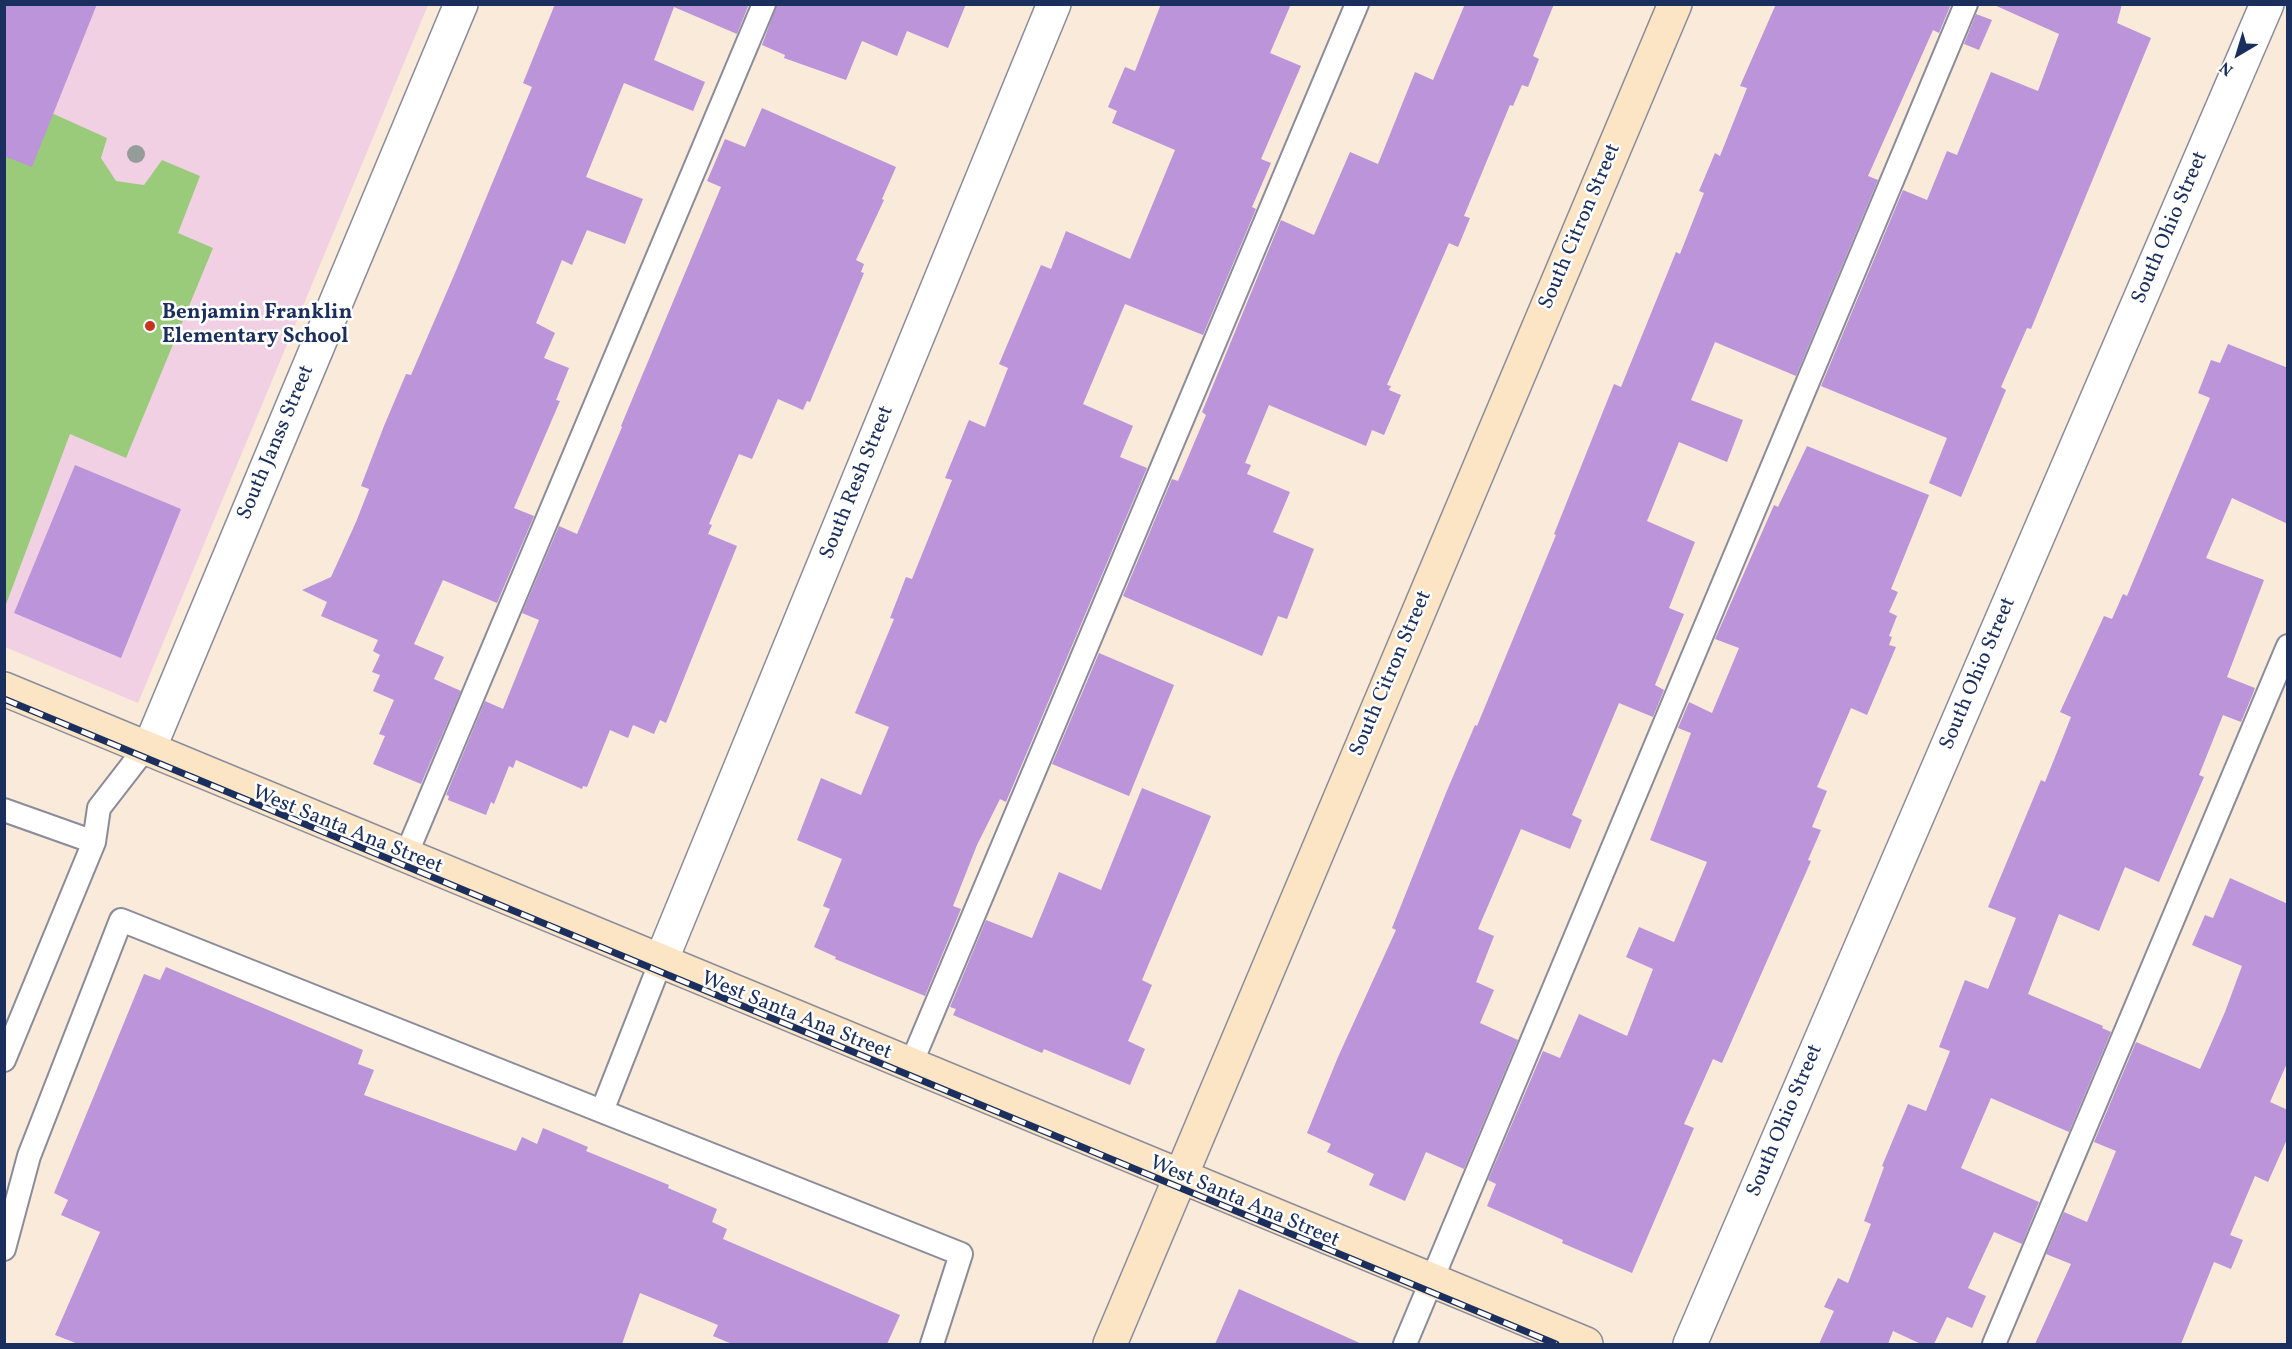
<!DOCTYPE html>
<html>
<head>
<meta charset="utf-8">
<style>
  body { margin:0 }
  #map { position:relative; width:2292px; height:1349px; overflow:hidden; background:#f9ead9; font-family:Vollkorn,serif }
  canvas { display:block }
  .frame { position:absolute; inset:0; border:6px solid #1b2f5e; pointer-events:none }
  .north { position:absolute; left:2208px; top:24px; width:60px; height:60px; -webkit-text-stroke:4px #fff; paint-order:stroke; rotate:218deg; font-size:16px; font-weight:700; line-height:24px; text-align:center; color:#1b2f5e }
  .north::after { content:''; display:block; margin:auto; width:21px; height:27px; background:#1b2f5e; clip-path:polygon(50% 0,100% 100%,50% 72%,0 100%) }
</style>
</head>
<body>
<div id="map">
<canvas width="2292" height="1349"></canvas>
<div class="frame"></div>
<div class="north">N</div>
</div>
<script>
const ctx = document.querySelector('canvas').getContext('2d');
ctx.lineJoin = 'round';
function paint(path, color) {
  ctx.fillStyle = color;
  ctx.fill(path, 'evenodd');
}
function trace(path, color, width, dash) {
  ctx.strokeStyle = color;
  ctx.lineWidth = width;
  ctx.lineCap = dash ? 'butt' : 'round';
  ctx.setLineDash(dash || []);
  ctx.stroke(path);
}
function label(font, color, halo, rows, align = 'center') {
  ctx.font = font + ' Vollkorn,serif';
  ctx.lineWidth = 5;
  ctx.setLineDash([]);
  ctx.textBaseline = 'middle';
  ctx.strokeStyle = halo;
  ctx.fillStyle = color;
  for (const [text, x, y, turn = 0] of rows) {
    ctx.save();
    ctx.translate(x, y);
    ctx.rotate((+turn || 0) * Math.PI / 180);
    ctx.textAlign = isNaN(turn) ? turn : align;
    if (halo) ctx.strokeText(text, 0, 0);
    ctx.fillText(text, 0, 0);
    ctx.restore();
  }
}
const built = new Path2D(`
  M 4,5 L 428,5 L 138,703 L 5,647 Z`);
const green = new Path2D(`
  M 5,92 L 107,138 L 101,158 L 116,181 L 144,185 L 162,160 L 200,176 L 178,233 L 213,248 L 126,458 L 70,434 L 5,607 Z`);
const building = new Path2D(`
  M 4,4 L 97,4 L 32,167 L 4,156 Z
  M 555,4 L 749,4 L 737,34 L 674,7 L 654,60 L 705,82 L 693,111 L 624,83 L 586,177 L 643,199 L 625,244 L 587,230 L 572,265 L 562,260 L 536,323 L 555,333 L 544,358 L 569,368 L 556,400 L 560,401 L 514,508 L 534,516 L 497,603 L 443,580 L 414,644 L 444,657 L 434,679 L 461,691 L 421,784 L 373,764 L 385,736 L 379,734 L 394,700 L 373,691 L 380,675 L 372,672 L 380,655 L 373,651 L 378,640 L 321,616 L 327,602 L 302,590 L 331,577 L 356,522 L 369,489 L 361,486 L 384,426 L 406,374 L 411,375 L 455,273 L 532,87 L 523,83 Z
  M 777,4 L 966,4 L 948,48 L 907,31 L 897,56 L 862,41 L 846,80 L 784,58 L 785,55 L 762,45 Z
  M 1161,4 L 1291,4 L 1270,53 L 1301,66 L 1261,159 L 1271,163 L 1252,207 L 1256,209 L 1203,335 L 1125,304 L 1083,404 L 1133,426 L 1120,457 L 1147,468 L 1006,802 L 1000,799 L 977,845 L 953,906 L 961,909 L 925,996 L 835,959 L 836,957 L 814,947 L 830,909 L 823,906 L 842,859 L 797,840 L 821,778 L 861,795 L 889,727 L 855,713 L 894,619 L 890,618 L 906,577 L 912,579 L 952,480 L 945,478 L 969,420 L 985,427 L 1008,368 L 999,364 L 1041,265 L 1051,269 L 1066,231 L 1130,259 L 1175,150 L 1112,123 L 1117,111 L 1108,107 L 1125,67 L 1135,71 Z
  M 1465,4 L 1554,4 L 1533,56 L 1539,59 L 1528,87 L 1522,85 L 1513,106 L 1510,105 L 1464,216 L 1470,218 L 1458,247 L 1449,243 L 1387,385 L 1391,386 L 1389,390 L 1401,395 L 1384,435 L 1372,430 L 1366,446 L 1269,405 L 1245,463 L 1251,465 L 1247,474 L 1290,492 L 1273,532 L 1314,549 L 1287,619 L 1278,616 L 1262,656 L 1123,596 L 1172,479 L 1178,481 L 1206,415 L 1202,412 L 1281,220 L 1314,235 L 1350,152 L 1378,164 L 1415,72 L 1433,80 Z
  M 1776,4 L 1951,4 L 1939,33 L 1933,30 L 1868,176 L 1878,180 L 1796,376 L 1715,342 L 1691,400 L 1743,420 L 1727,462 L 1679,442 L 1647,521 L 1695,542 L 1669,608 L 1684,614 L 1655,685 L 1664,690 L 1653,717 L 1619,703 L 1572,815 L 1582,820 L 1570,849 L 1521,829 L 1478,929 L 1494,936 L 1476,982 L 1494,990 L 1480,1023 L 1518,1040 L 1464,1169 L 1426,1152 L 1405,1201 L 1369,1185 L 1374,1174 L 1327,1152 L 1331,1144 L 1307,1133 L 1338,1057 L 1396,930 L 1392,928 L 1446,793 L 1475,725 L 1477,726 L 1556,535 L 1554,534 L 1614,384 L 1621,387 L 1676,252 L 1680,254 L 1704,193 L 1699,191 L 1715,153 L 1720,156 L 1747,88 L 1740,86 Z
  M 1992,4 L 2122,4 L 2117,23 L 2151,38 L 2031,329 L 2027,328 L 2001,387 L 2006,390 L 1961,497 L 1929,483 L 1947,438 L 1821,386 L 1903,190 L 1927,200 L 1947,151 L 1957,155 L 1991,72 L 2038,91 L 2059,34 Z
  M 1976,14 L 1992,20 L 1979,50 L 1964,44 Z
  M 762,108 L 896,167 L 882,199 L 884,200 L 856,260 L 864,264 L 861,272 L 864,273 L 810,402 L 807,401 L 803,410 L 778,399 L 752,459 L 739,454 L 709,524 L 712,525 L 708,534 L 737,546 L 666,723 L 660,720 L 654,734 L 633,725 L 628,738 L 610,730 L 587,787 L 583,786 L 582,789 L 516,760 L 513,768 L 509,766 L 494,804 L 491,802 L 486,815 L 448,800 L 449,796 L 446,795 L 485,701 L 503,709 L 539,620 L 522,613 L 559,526 L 577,534 L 622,427 L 621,426 L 721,187 L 707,181 L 725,139 L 745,147 Z
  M 2228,344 L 2288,368 L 2288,524 L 2232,498 L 2206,558 L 2264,580 L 2227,677 L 2255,688 L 2252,696 L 2241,722 L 2223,715 L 2199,775 L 2204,777 L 2159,882 L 2125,867 L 2099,931 L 2059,914 L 2028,994 L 2103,1026 L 2102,1028 L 2111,1032 L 2069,1132 L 1991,1098 L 1961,1168 L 2039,1202 L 2022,1244 L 1994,1232 L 1968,1288 L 1986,1296 L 1972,1328 L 1947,1317 L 1934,1344 L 1921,1344 L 1893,1331 L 1888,1344 L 1819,1344 L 1834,1311 L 1824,1307 L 1838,1278 L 1848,1283 L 1871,1224 L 1864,1221 L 1884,1167 L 1882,1166 L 1908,1104 L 1926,1111 L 1950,1051 L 1939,1047 L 1965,980 L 1988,989 L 2016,918 L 1988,907 L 2041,780 L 2045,782 L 2071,717 L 2060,712 L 2104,616 L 2112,619 L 2123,594 L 2127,596 L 2210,398 L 2198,393 L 2211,360 L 2220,363 Z
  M 1807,446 L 1929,495 L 1891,589 L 1898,592 L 1889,612 L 1897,616 L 1889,636 L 1892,637 L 1889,645 L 1896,647 L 1867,715 L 1851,708 L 1817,787 L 1827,791 L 1812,827 L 1821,830 L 1808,860 L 1811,861 L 1722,1063 L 1713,1059 L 1684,1124 L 1694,1128 L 1632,1273 L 1562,1243 L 1563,1240 L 1487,1206 L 1496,1184 L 1488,1180 L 1543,1051 L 1560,1058 L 1579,1014 L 1627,1036 L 1653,969 L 1626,957 L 1639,927 L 1674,942 L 1707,862 L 1650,840 L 1691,733 L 1678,728 L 1689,702 L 1712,713 L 1739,648 L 1715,639 L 1774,505 L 1778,507 Z
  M 75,465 L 181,509 L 121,658 L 14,613 Z
  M 1099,653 L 1174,685 L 1129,796 L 1052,764 Z
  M 1142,788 L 1211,816 L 1142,980 L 1152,985 L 1128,1041 L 1145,1049 L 1130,1085 L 1044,1049 L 1042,1053 L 953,1015 L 956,1009 L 950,1007 L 986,920 L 1032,938 L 1059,872 L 1101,890 Z
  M 2230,878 L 2288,904 L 2288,1061 L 2270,1102 L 2288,1110 L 2288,1137 L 2268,1182 L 2255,1176 L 2230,1235 L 2243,1240 L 2231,1269 L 2214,1262 L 2181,1344 L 2035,1344 L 2071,1264 L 2046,1254 L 2064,1212 L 2087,1222 L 2116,1151 L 2094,1142 L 2136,1042 L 2200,1069 L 2225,1012 L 2242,966 L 2192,945 L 2205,915 L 2213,918 Z
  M 166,967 L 363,1050 L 358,1064 L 374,1070 L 364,1095 L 516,1151 L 522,1137 L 537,1144 L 543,1128 L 588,1147 L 586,1151 L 669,1185 L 668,1188 L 717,1209 L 712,1222 L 727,1229 L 723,1239 L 900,1315 L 887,1344 L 732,1344 L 713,1336 L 718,1325 L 640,1293 L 622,1344 L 78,1344 L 55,1335 L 100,1232 L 61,1215 L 68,1200 L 54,1193 L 144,974 L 160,980 Z
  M 1239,1289 L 1362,1344 L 1215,1344 Z`);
const lane = new Path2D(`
  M 4,810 L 94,842
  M 406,855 L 764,4
  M 4,1060 L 94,842 L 99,808 L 140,755 L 149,749
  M 911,1064 L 1357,4
  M 602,1111 L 661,961
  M 4,1249 L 29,1156 L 121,920 L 961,1254 L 932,1344
  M 1405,1344 L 1966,4
  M 1994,1344 L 2288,646`);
const street = new Path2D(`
  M 149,749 L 461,4
  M 661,961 L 1054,4
  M 1690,1344 L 2267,4`);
const secondary = new Path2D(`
  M 4,689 L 1586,1344
  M 1110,1344 L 1675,4`);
const rail = new Path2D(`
  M 4,699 L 1556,1344`);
const trees = [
  [136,154]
];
const markers = [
  [150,326,6,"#c8321e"]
];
const streetNames = [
  ["South Citron Street",1581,227,-67],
  ["South Ohio Street",2171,228,-67],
  ["South Janss Street",277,443,-67],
  ["South Resh Street",858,483,-68],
  ["South Citron Street",1392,674,-67],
  ["South Ohio Street",1979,674,-67],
  ["West Santa Ana Street",347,831,22],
  ["West Santa Ana Street",796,1017,22],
  ["South Ohio Street",1786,1121,-67],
  ["West Santa Ana Street",1244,1203,23]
];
const poiNames = [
  ["Benjamin Franklin",162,314],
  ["Elementary School",162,338]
];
paint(built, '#f1d0e3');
paint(green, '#99cb7b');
paint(building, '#bb94da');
trace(lane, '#8a8c9c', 26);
trace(street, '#8a8c9c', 36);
trace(secondary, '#8a8c9c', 36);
trace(lane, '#fff', 22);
trace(street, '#fff', 33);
trace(secondary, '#fce5c4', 33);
trace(rail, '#1b2f5e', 7);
trace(rail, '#fff', 4.5, [14]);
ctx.fillStyle = '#949d9a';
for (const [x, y] of trees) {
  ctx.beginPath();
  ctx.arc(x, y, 9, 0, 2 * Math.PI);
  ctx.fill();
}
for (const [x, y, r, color] of markers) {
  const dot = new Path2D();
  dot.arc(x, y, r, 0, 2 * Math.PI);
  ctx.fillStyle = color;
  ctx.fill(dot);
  trace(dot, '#fff', 2);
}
label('21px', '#1b2f5e', '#fff', streetNames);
label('bold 21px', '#1b2f5e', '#fff', poiNames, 'left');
</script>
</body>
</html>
